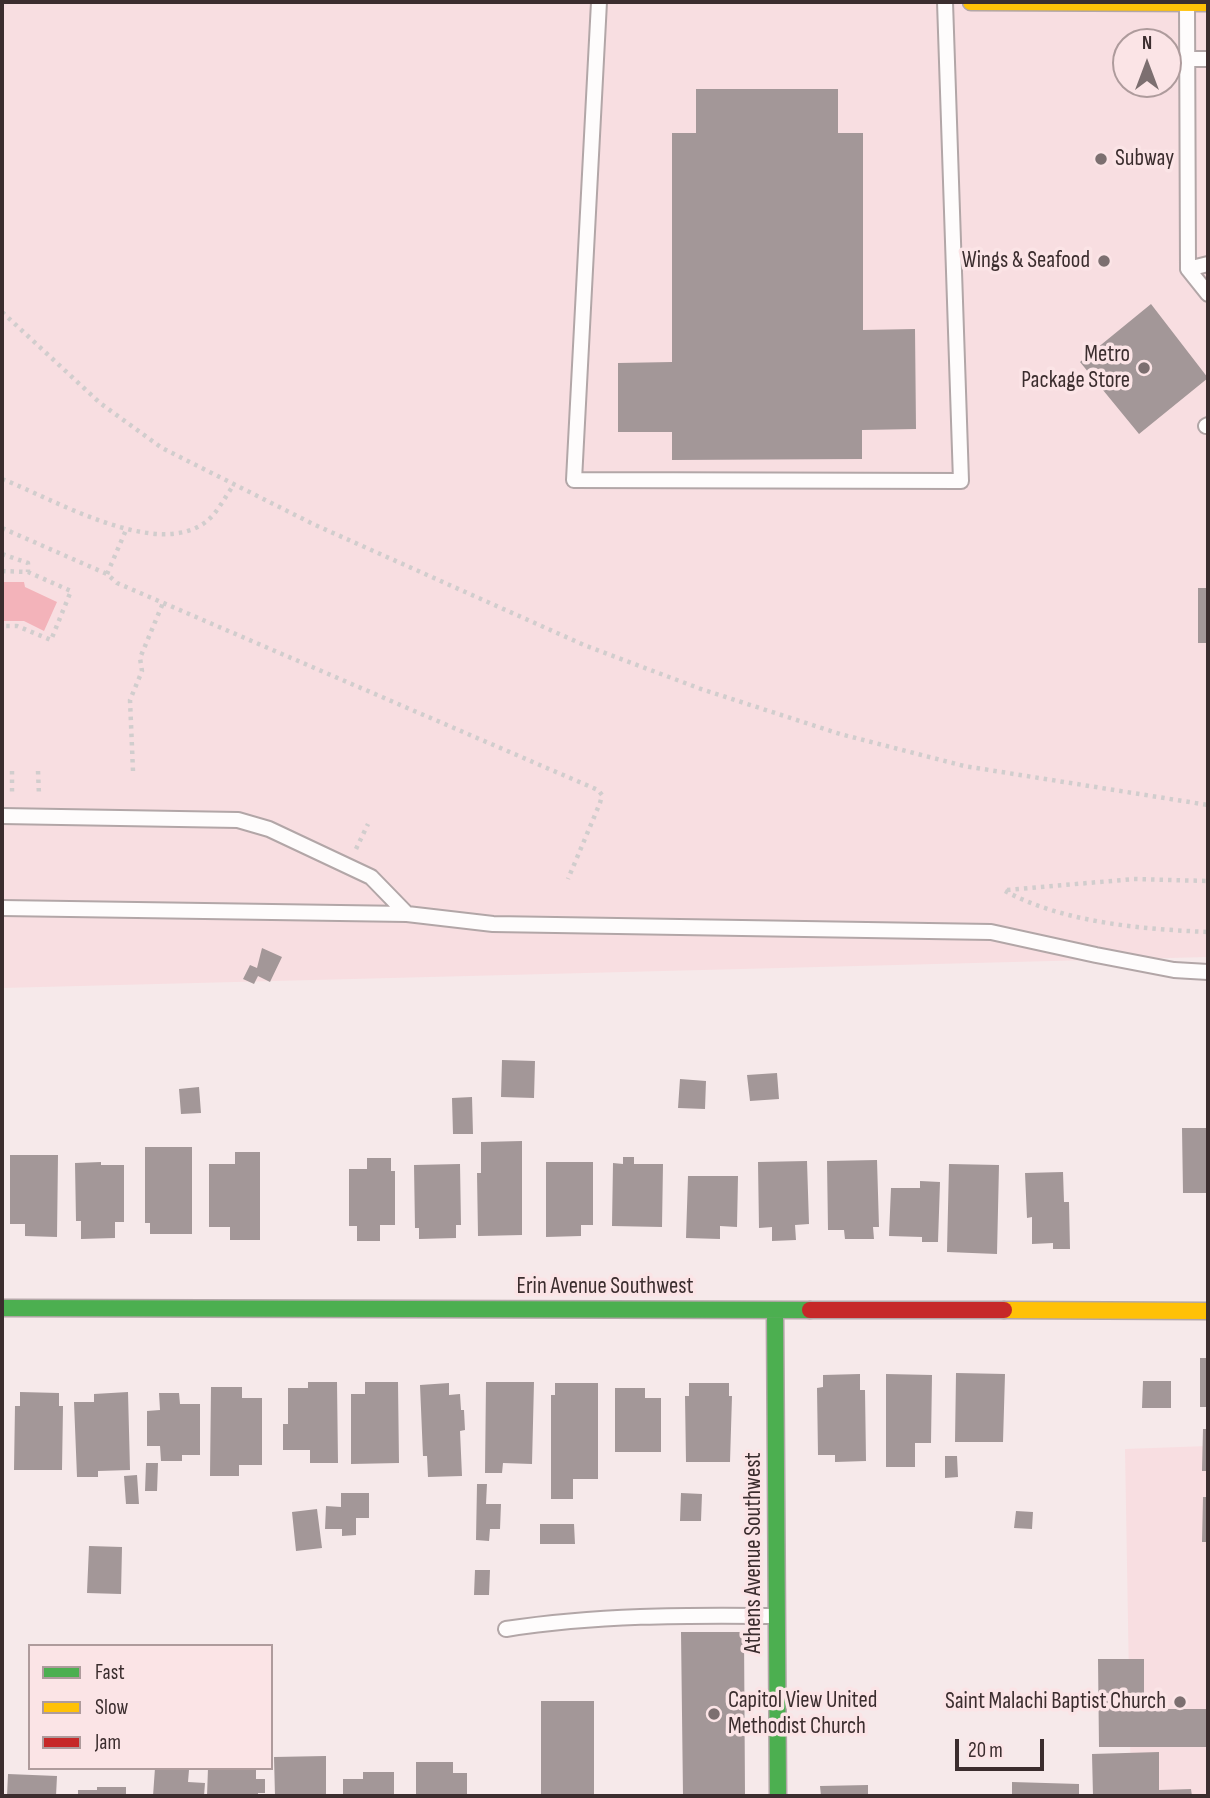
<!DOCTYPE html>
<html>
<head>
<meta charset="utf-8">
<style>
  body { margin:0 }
  #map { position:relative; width:1210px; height:1798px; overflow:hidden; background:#f6e9ea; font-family:"Sofia Sans Condensed",sans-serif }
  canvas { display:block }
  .frame { position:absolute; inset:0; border:4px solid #3b2d2e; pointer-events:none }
  .legend { position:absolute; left:28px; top:1644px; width:245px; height:126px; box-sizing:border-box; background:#fbe4e6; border:2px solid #ae9b9c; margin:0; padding:9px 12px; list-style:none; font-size:21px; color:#3b2d2e }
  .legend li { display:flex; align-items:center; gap:14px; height:35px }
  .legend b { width:35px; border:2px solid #ae9b9c }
  .north { position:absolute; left:1112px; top:28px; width:70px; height:70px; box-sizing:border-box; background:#fbe4e6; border:2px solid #ae9b9c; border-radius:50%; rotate:0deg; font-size:19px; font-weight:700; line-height:28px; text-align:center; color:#3b2d2e }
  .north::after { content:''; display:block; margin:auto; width:24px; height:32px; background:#7c6f70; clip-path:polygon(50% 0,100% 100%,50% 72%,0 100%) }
  .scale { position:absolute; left:955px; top:1739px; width:89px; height:32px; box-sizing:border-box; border:4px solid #3b2d2e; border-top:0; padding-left:9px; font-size:21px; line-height:24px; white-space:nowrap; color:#3b2d2e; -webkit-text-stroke:5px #fbe4e6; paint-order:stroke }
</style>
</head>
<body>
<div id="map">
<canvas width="1210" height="1798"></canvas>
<div class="frame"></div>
<ul class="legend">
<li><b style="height:9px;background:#4caf50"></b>Fast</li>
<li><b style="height:9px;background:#ffc107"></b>Slow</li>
<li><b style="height:9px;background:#c62828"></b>Jam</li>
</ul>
<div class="north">N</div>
<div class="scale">20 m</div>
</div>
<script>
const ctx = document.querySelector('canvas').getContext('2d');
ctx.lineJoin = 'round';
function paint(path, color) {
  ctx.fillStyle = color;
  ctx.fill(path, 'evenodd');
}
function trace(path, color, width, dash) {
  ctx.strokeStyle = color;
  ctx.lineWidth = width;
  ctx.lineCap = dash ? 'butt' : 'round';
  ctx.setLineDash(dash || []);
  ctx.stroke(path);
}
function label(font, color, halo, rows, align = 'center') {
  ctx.font = font + ' "Sofia Sans Condensed",sans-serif';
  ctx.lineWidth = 7;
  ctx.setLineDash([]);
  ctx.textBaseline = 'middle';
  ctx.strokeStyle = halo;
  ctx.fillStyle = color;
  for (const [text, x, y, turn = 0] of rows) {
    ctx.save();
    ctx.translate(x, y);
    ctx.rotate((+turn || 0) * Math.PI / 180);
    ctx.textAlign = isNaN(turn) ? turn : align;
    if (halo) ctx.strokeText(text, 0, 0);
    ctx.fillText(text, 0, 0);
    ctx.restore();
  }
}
const built = new Path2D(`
  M 2,2 L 1208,2 L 1208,957 L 2,988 ZM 1126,42 L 1168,42 L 1168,84 L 1126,84 Z
  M 1208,1446 L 1208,1796 L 1131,1796 L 1125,1449 Z`);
const water = new Path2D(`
  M 2,582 L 24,582 L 25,587 L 57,602 L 44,631 L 24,621 L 2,621 Z`);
const building = new Path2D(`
  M 696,89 L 838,89 L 838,133 L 863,133 L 863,330 L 915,329 L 916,429 L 862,430 L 862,459 L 672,460 L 672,432 L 618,432 L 618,363 L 672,362 L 672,133 L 696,133 Z
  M 1151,304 L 1208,378 L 1139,434 L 1080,362 Z
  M 1198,588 L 1208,588 L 1208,643 L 1198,643 Z
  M 262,948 L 282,957 L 270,982 L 258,976 L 254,984 L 243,979 L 250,965 L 257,968 Z
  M 502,1060 L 535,1061 L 534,1098 L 501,1097 Z
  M 777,1073 L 779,1099 L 750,1101 L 747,1075 Z
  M 680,1079 L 706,1081 L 705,1109 L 678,1108 Z
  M 199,1087 L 201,1113 L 181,1114 L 179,1089 Z
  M 472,1097 L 473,1134 L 453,1134 L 452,1098 Z
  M 1182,1128 L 1208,1128 L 1208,1193 L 1183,1193 Z
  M 522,1141 L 522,1235 L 478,1236 L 477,1173 L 481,1173 L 481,1142 Z
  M 145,1147 L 192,1147 L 192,1234 L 150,1234 L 150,1223 L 145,1223 Z
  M 235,1152 L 260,1152 L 260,1240 L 230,1240 L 230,1227 L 209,1227 L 209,1164 L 235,1164 Z
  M 10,1155 L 58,1155 L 57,1237 L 25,1236 L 25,1224 L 10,1224 Z
  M 623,1157 L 634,1157 L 634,1164 L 663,1164 L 662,1227 L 612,1226 L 613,1163 L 623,1164 Z
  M 367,1158 L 391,1158 L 391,1171 L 395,1171 L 395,1225 L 380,1225 L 380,1241 L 357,1241 L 357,1226 L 349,1226 L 349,1169 L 367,1169 Z
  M 877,1160 L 879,1227 L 873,1227 L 874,1239 L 845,1239 L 844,1230 L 828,1230 L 827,1161 Z
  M 807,1161 L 809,1224 L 795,1225 L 796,1240 L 772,1241 L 772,1227 L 759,1228 L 758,1162 Z
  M 101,1162 L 101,1165 L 124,1165 L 124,1222 L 115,1222 L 115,1238 L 81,1239 L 81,1221 L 76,1221 L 75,1163 Z
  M 546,1162 L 593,1162 L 593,1225 L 581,1225 L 581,1236 L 546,1237 Z
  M 460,1164 L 461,1225 L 456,1225 L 456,1238 L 419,1239 L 419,1228 L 415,1228 L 414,1165 Z
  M 949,1164 L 999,1165 L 997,1254 L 947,1252 Z
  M 1063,1172 L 1064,1202 L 1069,1202 L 1070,1249 L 1053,1249 L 1053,1243 L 1032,1244 L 1032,1217 L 1027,1218 L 1025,1173 Z
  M 688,1176 L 738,1176 L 737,1227 L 720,1226 L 720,1239 L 686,1238 Z
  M 920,1181 L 940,1182 L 938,1242 L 922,1242 L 922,1237 L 889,1236 L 891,1188 L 920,1188 Z
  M 1200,1358 L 1208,1358 L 1208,1407 L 1200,1407 Z
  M 956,1373 L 1005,1374 L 1003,1442 L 955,1442 Z
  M 860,1374 L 860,1390 L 865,1390 L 866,1461 L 835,1462 L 835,1455 L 818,1455 L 817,1388 L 823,1387 L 823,1375 Z
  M 886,1374 L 932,1375 L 931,1443 L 915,1443 L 915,1467 L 886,1467 Z
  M 1143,1381 L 1171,1381 L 1171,1408 L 1142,1408 Z
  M 308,1382 L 337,1382 L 338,1463 L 310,1463 L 310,1450 L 283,1450 L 283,1424 L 288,1424 L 288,1388 L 308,1388 Z
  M 365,1382 L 398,1382 L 399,1463 L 351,1464 L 351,1394 L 365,1394 Z
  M 486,1382 L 534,1382 L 532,1464 L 503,1463 L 502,1473 L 485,1473 Z
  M 449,1383 L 449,1395 L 460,1394 L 461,1410 L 464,1410 L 465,1430 L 460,1431 L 462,1476 L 428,1477 L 427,1456 L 423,1456 L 420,1385 Z
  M 555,1383 L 598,1383 L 598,1479 L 573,1479 L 573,1499 L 551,1499 L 551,1395 L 555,1395 Z
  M 689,1383 L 729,1383 L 729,1396 L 732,1396 L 730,1462 L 686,1462 L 685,1396 L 689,1396 Z
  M 211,1387 L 242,1387 L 242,1398 L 262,1398 L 262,1465 L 239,1465 L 239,1476 L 210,1476 Z
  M 615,1388 L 645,1388 L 645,1398 L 661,1398 L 661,1452 L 615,1452 Z
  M 20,1392 L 59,1393 L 59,1406 L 63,1406 L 62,1470 L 14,1470 L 15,1406 L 20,1406 Z
  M 128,1392 L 130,1470 L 98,1471 L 98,1477 L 77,1477 L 74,1402 L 94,1402 L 94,1394 Z
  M 159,1393 L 179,1393 L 180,1404 L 200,1404 L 200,1455 L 182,1455 L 182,1461 L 161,1461 L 160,1446 L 147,1446 L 147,1411 L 160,1410 Z
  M 1203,1429 L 1208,1429 L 1208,1471 L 1202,1471 Z
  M 945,1456 L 957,1456 L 958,1477 L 945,1478 Z
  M 146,1463 L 158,1463 L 157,1491 L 145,1491 Z
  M 137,1475 L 139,1504 L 126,1504 L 124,1476 Z
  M 477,1484 L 487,1484 L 486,1504 L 501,1504 L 500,1529 L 490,1529 L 489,1541 L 476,1540 Z
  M 341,1493 L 369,1493 L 369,1518 L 356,1518 L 356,1535 L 342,1536 L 342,1529 L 325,1529 L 326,1506 L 341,1507 Z
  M 681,1493 L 702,1494 L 701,1521 L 680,1521 Z
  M 1203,1497 L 1208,1497 L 1208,1542 L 1202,1542 Z
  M 317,1509 L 322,1548 L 296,1551 L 292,1512 Z
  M 1016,1511 L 1033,1512 L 1032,1529 L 1014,1528 Z
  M 540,1524 L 574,1524 L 575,1544 L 540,1544 Z
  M 89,1546 L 122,1547 L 121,1594 L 87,1593 Z
  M 475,1570 L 490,1570 L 489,1595 L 474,1595 Z
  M 681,1632 L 744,1632 L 745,1796 L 683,1796 Z
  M 1098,1659 L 1144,1659 L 1144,1709 L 1208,1709 L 1208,1747 L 1099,1747 Z
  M 541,1701 L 594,1701 L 594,1796 L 541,1796 Z
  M 1159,1752 L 1159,1790 L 1191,1789 L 1192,1796 L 1093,1796 L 1092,1754 Z
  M 326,1756 L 326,1796 L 275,1796 L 274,1757 Z
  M 416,1762 L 453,1762 L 453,1773 L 467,1773 L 467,1796 L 416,1796 Z
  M 155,1768 L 189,1770 L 188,1782 L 205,1783 L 204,1796 L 153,1796 Z
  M 208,1768 L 256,1769 L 256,1779 L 265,1779 L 265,1793 L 258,1793 L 258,1796 L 207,1796 Z
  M 363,1772 L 394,1772 L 394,1796 L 343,1796 L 343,1779 L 363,1779 Z
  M 8,1774 L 57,1776 L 56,1796 L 7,1796 Z
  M 1012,1782 L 1079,1784 L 1079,1796 L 1012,1796 Z
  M 868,1785 L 868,1796 L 821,1796 L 820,1786 Z
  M 97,1787 L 126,1787 L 126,1796 L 78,1796 L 78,1790 L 97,1790 Z`);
const path = new Path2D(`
  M 2,312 L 100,403 L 162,448 L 313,524 L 584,645 L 701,689 L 840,734 L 964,766 L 1208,805
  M 2,479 C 54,499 157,561 207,521 C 217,513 225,497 233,486
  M 2,528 L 107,574 L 117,583 L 598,790 L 602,795 L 600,803 L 568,879
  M 2,554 L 28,563 L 28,572
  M 2,571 L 28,572 L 71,591 L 51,640 L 17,626 L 2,626
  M 107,574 L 126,530
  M 12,771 L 12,795
  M 38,771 L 39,795
  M 133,771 L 130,700 L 142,671 L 140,658 L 163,603
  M 356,849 L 368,824
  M 1007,890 L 1134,879 L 1208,881
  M 1005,891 C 1065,923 1141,929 1208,932`);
const lane = new Path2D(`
  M 599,2 L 574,480 L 961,481 L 945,2
  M 1187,4 L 1188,269 L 1208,294
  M 1187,59 L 1208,59
  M 1188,269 L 1208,264
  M 1206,426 L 1208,425
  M 2,816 L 238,820 L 269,829 L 371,877 L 407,914
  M 2,908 L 407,914 L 493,924 L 991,932 L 1096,955 L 1174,970 L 1208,972
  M 506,1629 C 596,1615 685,1615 776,1616`);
const fast = new Path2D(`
  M 2,1308 L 810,1310
  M 775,1310 L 778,1796`);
const slow = new Path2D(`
  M 971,2 L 1208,3
  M 1004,1310 L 1208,1311`);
const jam = new Path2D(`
  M 810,1310 L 1004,1310`);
const markers = [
  [1101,159,7,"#7c6f70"],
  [1104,261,7,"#7c6f70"],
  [1144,368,7,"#7c6f70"],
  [1180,1702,7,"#7c6f70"],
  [714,1714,7,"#7c6f70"]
];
const poiNames = [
  ["Subway",1115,159,"left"],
  ["Wings & Seafood",1090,261],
  ["Metro",1130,355],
  ["Package Store",1130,381],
  ["Capitol View United",728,1701,"left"],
  ["Methodist Church",728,1727,"left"],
  ["Saint Malachi Baptist Church",1166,1702]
];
const streetNames = [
  ["Erin Avenue Southwest",605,1287],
  ["Athens Avenue Southwest",754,1553,-90]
];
paint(built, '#f8dee1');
paint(water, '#f3b3ba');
paint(building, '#a39798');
trace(lane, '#b2a6a7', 18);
trace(fast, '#b2a6a7', 19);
trace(slow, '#b2a6a7', 19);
trace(jam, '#b2a6a7', 19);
trace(path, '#d1cdcd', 4.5, [3.5, 5]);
trace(lane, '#fefcfc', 14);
trace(fast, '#4caf50', 16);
trace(slow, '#ffc107', 16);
trace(jam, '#c62828', 16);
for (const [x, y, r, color] of markers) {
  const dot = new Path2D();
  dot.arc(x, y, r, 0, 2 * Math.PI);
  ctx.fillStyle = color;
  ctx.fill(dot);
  trace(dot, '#fbe4e6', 2.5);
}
label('23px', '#3b2d2e', '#fbe4e6', poiNames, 'right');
label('23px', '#3b2d2e', '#fbe4e6', streetNames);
</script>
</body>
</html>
